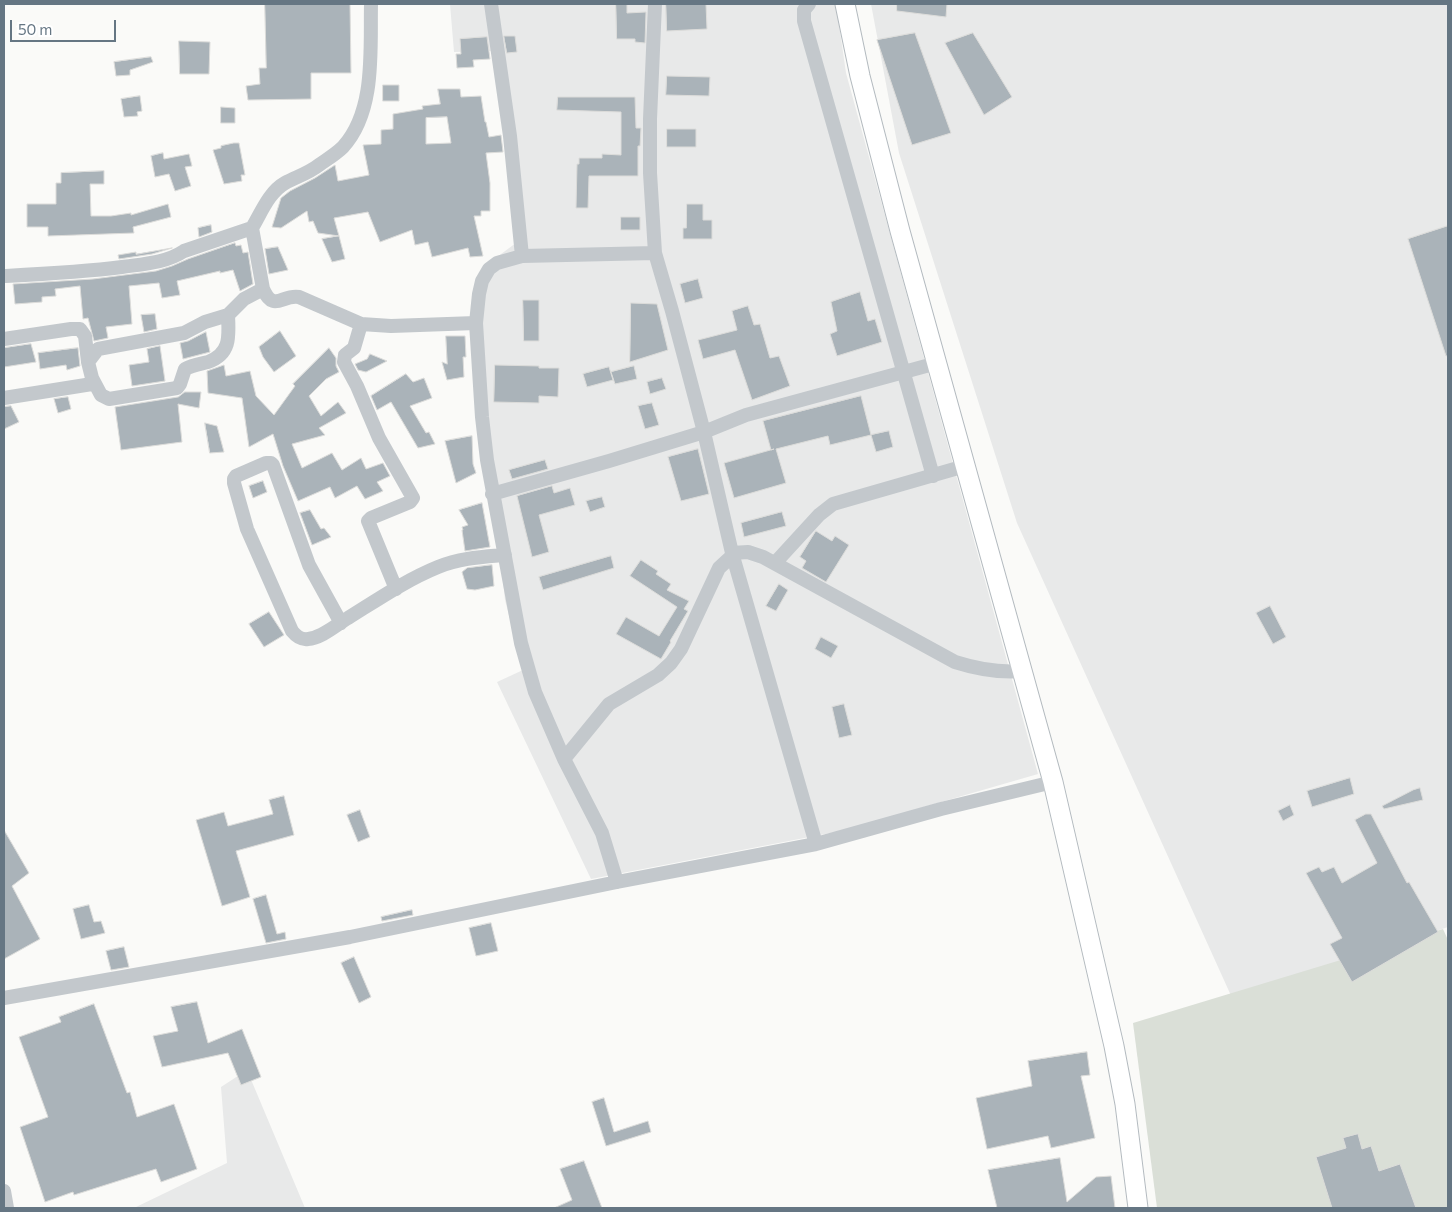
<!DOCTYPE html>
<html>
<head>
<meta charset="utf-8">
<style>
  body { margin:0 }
  #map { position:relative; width:1452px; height:1212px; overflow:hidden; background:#fafaf8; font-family:Commissioner,sans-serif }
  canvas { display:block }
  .frame { position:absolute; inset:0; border:5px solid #657683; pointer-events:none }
  .scale { position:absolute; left:10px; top:20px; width:106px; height:22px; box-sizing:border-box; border:2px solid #657683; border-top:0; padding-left:6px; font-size:15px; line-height:18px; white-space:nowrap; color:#657683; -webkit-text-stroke:4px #fff; paint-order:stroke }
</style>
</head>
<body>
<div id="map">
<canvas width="1452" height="1212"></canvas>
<div class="frame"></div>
<div class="scale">50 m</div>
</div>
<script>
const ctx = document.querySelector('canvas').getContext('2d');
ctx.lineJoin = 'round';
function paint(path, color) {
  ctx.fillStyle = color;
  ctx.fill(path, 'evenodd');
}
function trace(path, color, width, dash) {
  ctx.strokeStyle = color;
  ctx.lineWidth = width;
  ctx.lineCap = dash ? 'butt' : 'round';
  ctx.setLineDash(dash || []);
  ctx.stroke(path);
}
const built = new Path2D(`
  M 450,4 L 836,4 L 846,73 L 1038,774 L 841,831 L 591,879 L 497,682 L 523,670 L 505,600 L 493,491 L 480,298 L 497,257 L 520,240 L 497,51 L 454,52 Z
  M 871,4 L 1448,4 L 1448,927 L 1233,1000 L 1017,523 L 899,153 Z
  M 247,1070 L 305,1208 L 134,1208 L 227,1163 L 221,1087 Z`);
const green = new Path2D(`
  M 1443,929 L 1448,940 L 1448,1208 L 1157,1208 L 1133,1023 Z`);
const building = new Path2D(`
  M 265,4 L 350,4 L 351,73 L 311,73 L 311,99 L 248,100 L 246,86 L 260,84 L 259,68 L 266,68 Z
  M 616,4 L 627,4 L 627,13 L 646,12 L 645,43 L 635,42 L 635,39 L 617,39 Z
  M 666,4 L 706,4 L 707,29 L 667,31 Z
  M 897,4 L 947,4 L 946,17 L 897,11 Z
  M 915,33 L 951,133 L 912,145 L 877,40 Z
  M 973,33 L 1012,97 L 984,115 L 945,43 Z
  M 504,36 L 515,36 L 517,52 L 507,53 Z
  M 487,37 L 490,59 L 473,60 L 474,67 L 457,68 L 456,54 L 461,54 L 460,39 Z
  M 179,41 L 210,42 L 209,74 L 180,74 Z
  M 151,57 L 153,62 L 130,70 L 130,75 L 116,76 L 114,62 Z
  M 667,76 L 710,77 L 709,96 L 666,95 Z
  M 383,85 L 399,85 L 399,101 L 383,101 Z
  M 438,89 L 460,89 L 461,97 L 481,96 L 485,122 L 486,122 L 489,137 L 501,135 L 503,152 L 486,153 L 490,183 L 490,211 L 481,211 L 481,216 L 474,216 L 483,256 L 470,257 L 468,248 L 432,257 L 428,242 L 415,245 L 412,230 L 380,242 L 368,212 L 334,218 L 339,236 L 318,233 L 313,221 L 309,222 L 307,211 L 281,228 L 272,227 L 281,198 L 290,191 L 315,178 L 335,165 L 338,181 L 369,175 L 363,145 L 381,144 L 381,130 L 393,129 L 393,114 L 423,109 L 422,106 L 440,104 ZM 447,117 L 451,143 L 426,144 L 426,118 Z
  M 140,96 L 142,111 L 137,112 L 138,116 L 124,117 L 121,99 Z
  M 558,97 L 635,97 L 636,128 L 641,128 L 640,146 L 638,146 L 638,176 L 589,176 L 588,208 L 576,208 L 577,164 L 579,164 L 579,158 L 602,158 L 602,154 L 621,155 L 621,112 L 557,110 Z
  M 221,107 L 235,108 L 235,123 L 221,123 Z
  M 667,129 L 696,129 L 696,147 L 667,147 Z
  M 234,143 L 239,143 L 245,175 L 241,175 L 242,181 L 224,184 L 213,150 L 221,148 L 221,146 Z
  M 163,153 L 164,159 L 189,154 L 192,166 L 185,167 L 191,186 L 175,191 L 169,174 L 155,177 L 151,156 Z
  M 104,171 L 104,184 L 90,184 L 91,216 L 111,216 L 131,213 L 131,215 L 168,204 L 171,217 L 133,227 L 134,233 L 48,236 L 48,227 L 27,227 L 27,204 L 56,204 L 56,183 L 61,183 L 61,173 Z
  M 687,204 L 703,204 L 703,220 L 712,220 L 712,239 L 683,239 L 683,228 L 686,228 Z
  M 621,217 L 640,217 L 640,230 L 621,230 Z
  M 211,225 L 212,232 L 199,237 L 198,228 Z
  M 1448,226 L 1448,356 L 1446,356 L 1408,239 Z
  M 339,236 L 345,259 L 332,262 L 322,239 Z
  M 235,243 L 236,246 L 241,245 L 243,253 L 248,252 L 253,284 L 240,291 L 233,270 L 220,273 L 220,271 L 177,281 L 180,295 L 162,298 L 159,283 L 129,286 L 132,324 L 106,327 L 108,338 L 94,341 L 88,318 L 83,319 L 80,286 L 55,289 L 56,296 L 42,297 L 42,302 L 15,304 L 13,284 L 93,279 L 156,271 L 172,266 L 188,259 Z
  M 278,247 L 288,270 L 269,274 L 265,249 Z
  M 172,248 L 152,254 L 119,259 L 118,255 L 136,252 L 136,254 Z
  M 698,279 L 703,298 L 685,303 L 680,284 Z
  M 860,292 L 868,321 L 875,319 L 882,342 L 837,356 L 830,334 L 837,331 L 831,302 Z
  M 523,300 L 539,300 L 539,341 L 524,341 Z
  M 631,303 L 657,304 L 668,350 L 630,362 Z
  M 748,306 L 754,325 L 760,324 L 770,358 L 779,356 L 790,386 L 752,400 L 735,350 L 703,359 L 698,340 L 737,330 L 732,311 Z
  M 155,314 L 157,329 L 144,332 L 141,315 Z
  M 280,331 L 296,356 L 274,372 L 263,357 L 259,347 Z
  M 206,332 L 210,352 L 183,359 L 180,343 L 188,341 Z
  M 446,336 L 465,336 L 466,357 L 463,357 L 464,377 L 447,380 L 442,362 L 447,364 Z
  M 31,344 L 36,362 L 4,367 L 4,348 Z
  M 160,346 L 165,381 L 132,386 L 129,365 L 149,362 L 147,349 Z
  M 78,348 L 80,366 L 67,370 L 66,365 L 40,369 L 38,353 Z
  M 329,348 L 336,358 L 336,366 L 339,372 L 326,379 L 309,396 L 321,416 L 338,402 L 346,413 L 319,428 L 325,435 L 292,444 L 302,468 L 332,453 L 342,470 L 361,458 L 366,469 L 383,463 L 390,476 L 377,482 L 383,491 L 365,499 L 357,486 L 335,498 L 330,487 L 298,501 L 283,466 L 273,434 L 249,447 L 242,398 L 208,393 L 207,371 L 224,365 L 226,376 L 250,371 L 256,396 L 274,415 L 295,386 L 293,384 Z
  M 370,354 L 387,361 L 366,372 L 358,370 L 355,364 L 367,359 Z
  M 495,365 L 539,366 L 539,368 L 559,368 L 558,397 L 539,396 L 539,403 L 494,402 Z
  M 634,366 L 637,379 L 615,384 L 611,372 Z
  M 609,367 L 613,380 L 587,387 L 583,374 Z
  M 406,374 L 413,382 L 424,378 L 432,398 L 410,406 L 426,433 L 429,432 L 435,444 L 418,448 L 391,402 L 377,410 L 371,396 Z
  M 662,378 L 666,389 L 650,394 L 647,382 Z
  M 185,392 L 201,392 L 199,408 L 178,404 L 182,442 L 121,450 L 115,407 L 178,397 Z
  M 861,396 L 871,435 L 830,445 L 828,436 L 776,449 L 786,483 L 734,498 L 724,463 L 774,449 L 771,450 L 763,421 Z
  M 68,397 L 71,409 L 58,413 L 54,399 Z
  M 652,403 L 659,425 L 645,429 L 638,406 Z
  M 11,406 L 19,422 L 4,429 L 4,407 Z
  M 205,423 L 217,426 L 224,452 L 210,453 Z
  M 889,431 L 893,447 L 876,452 L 871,435 Z
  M 472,436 L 473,464 L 476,473 L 456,483 L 445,441 Z
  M 698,449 L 709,494 L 681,501 L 668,457 Z
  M 545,460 L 548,469 L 512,479 L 509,470 Z
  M 263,481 L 267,492 L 253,498 L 249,486 Z
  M 552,486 L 554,493 L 570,488 L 575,505 L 539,515 L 549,552 L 532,557 L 517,496 Z
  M 602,497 L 605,507 L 590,512 L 586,501 Z
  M 482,503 L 490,547 L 465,551 L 462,530 L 463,530 L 462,527 L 468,525 L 459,510 Z
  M 310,510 L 321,529 L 324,528 L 331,537 L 312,545 L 300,513 Z
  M 782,512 L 786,526 L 744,537 L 741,523 Z
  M 816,531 L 832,541 L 835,536 L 849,545 L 826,582 L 802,568 L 806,561 L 800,557 Z
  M 611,556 L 614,568 L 543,590 L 539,577 Z
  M 641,560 L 658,571 L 656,574 L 671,584 L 667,590 L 689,601 L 684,609 L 688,611 L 670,641 L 671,642 L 661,659 L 616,634 L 626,617 L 659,636 L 677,607 L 630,576 Z
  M 492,565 L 494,586 L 475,590 L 467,589 L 462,572 L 467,568 Z
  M 779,584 L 788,590 L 776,611 L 766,606 Z
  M 1270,606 L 1286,637 L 1273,644 L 1256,613 Z
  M 269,612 L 284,635 L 264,647 L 249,624 Z
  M 821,637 L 838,646 L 831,658 L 815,649 Z
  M 844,704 L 852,735 L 839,738 L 832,707 Z
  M 1350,778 L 1354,794 L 1312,807 L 1307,791 Z
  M 1420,788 L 1423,800 L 1384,809 L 1382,806 L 1413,790 Z
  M 284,796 L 294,835 L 236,851 L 250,897 L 222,906 L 196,820 L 224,812 L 228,826 L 273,814 L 269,800 Z
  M 1290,805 L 1294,815 L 1283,821 L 1278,811 Z
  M 360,810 L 370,837 L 358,842 L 347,815 Z
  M 1366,814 L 1371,814 L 1407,883 L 1409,882 L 1438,932 L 1352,982 L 1330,944 L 1342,938 L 1306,873 L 1319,867 L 1322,872 L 1334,867 L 1342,883 L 1377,863 L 1355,820 Z
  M 4,830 L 29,873 L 12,886 L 40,939 L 4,959 Z
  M 266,895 L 277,934 L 285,932 L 286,939 L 266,943 L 253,899 Z
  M 89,905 L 94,922 L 101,921 L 105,933 L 81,939 L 73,909 Z
  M 412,910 L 413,915 L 382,921 L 381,917 Z
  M 491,923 L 498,951 L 476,956 L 469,928 Z
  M 124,947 L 129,967 L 111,970 L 106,951 Z
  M 354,957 L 371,997 L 359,1003 L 341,963 Z
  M 197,1002 L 208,1043 L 242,1029 L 261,1077 L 241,1085 L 228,1053 L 162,1067 L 153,1036 L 178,1031 L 171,1007 Z
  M 94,1004 L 127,1093 L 130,1092 L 137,1117 L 174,1104 L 197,1169 L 161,1182 L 156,1169 L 74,1195 L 73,1192 L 45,1202 L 20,1127 L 48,1117 L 19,1037 L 61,1022 L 59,1017 Z
  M 1087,1052 L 1090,1075 L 1081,1076 L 1095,1138 L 1051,1148 L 1048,1136 L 987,1149 L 976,1098 L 1032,1086 L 1028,1061 Z
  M 604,1098 L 614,1132 L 648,1121 L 651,1132 L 606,1146 L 592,1102 Z
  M 1358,1134 L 1362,1149 L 1371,1146 L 1379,1171 L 1400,1164 L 1416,1208 L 1332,1208 L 1316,1157 L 1346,1148 L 1343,1138 Z
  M 1060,1158 L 1067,1202 L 1096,1177 L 1111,1176 L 1115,1208 L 997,1208 L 988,1170 Z
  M 584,1161 L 602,1208 L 554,1208 L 572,1200 L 560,1169 Z`);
const street = new Path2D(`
  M 371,4 C 370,49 376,111 343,147 C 336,154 326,160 319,165 C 309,173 296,177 285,183 C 269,192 261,213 252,228 L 263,289 C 274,313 282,294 299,297 L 361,324 L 391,326 L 476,323
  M 491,4 L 510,136 L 522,256
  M 655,4 L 650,119 L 650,173 L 655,253 L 672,311 L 704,432 L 732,553 L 816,844
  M 809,4 L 804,10 L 804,21 L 933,476
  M 4,276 C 43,274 83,272 122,267 C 143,264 166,263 184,251 L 252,228
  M 361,324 L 354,348 L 345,355 L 344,362 L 357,386 L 379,438 L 413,498 L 410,502 L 371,518 L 368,521 L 396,589
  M 4,339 L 71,329 L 80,329 L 85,336 L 88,362
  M 92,378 L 88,362 L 98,349 L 184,333 L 205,322 L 228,315
  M 4,398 L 92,384 L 92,378 L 101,395 L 109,399 L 177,388 L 180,384 L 185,369 C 192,365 200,364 208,362 C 231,354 229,336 228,315 L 244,299 L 263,289
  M 492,494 L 609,461 L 704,432 L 746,415 L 937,363
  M 775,563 L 819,515 L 833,504 L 965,466
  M 341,623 L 309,565 L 273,465 L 271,463 L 266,463 L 236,476 L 234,479 L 234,483 L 247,529 L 292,631 C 296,636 301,640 308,639 C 322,638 336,625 348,618 C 377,600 406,580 438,567 C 460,558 482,557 505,555
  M 564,759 L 609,704 L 658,675 L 671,663 L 681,649 L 719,568 L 732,556 L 732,553 L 748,552 L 763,557 L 955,662 C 977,669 998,673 1022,671
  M 617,882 L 602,833 L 564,759 L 535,692 L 521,643 L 487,460 L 482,417 L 476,323 L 479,294 L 482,281 L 489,269 L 497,263 L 522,256 L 655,253
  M 4,998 L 350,937 L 617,882 L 816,844 L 941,809 L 1053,782
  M 4,1191 L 7,1208`);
const secondary = new Path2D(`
  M 845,4 L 860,76 L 900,231 L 1053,782 L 1114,1046 L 1125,1104 L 1138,1208`);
paint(built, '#e8e9e9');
paint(green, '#dadfd7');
paint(building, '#aab3b9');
trace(building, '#dcdcda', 1);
trace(secondary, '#b3babf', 21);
trace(street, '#c3c8cc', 14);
trace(secondary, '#fff', 19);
</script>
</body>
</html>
